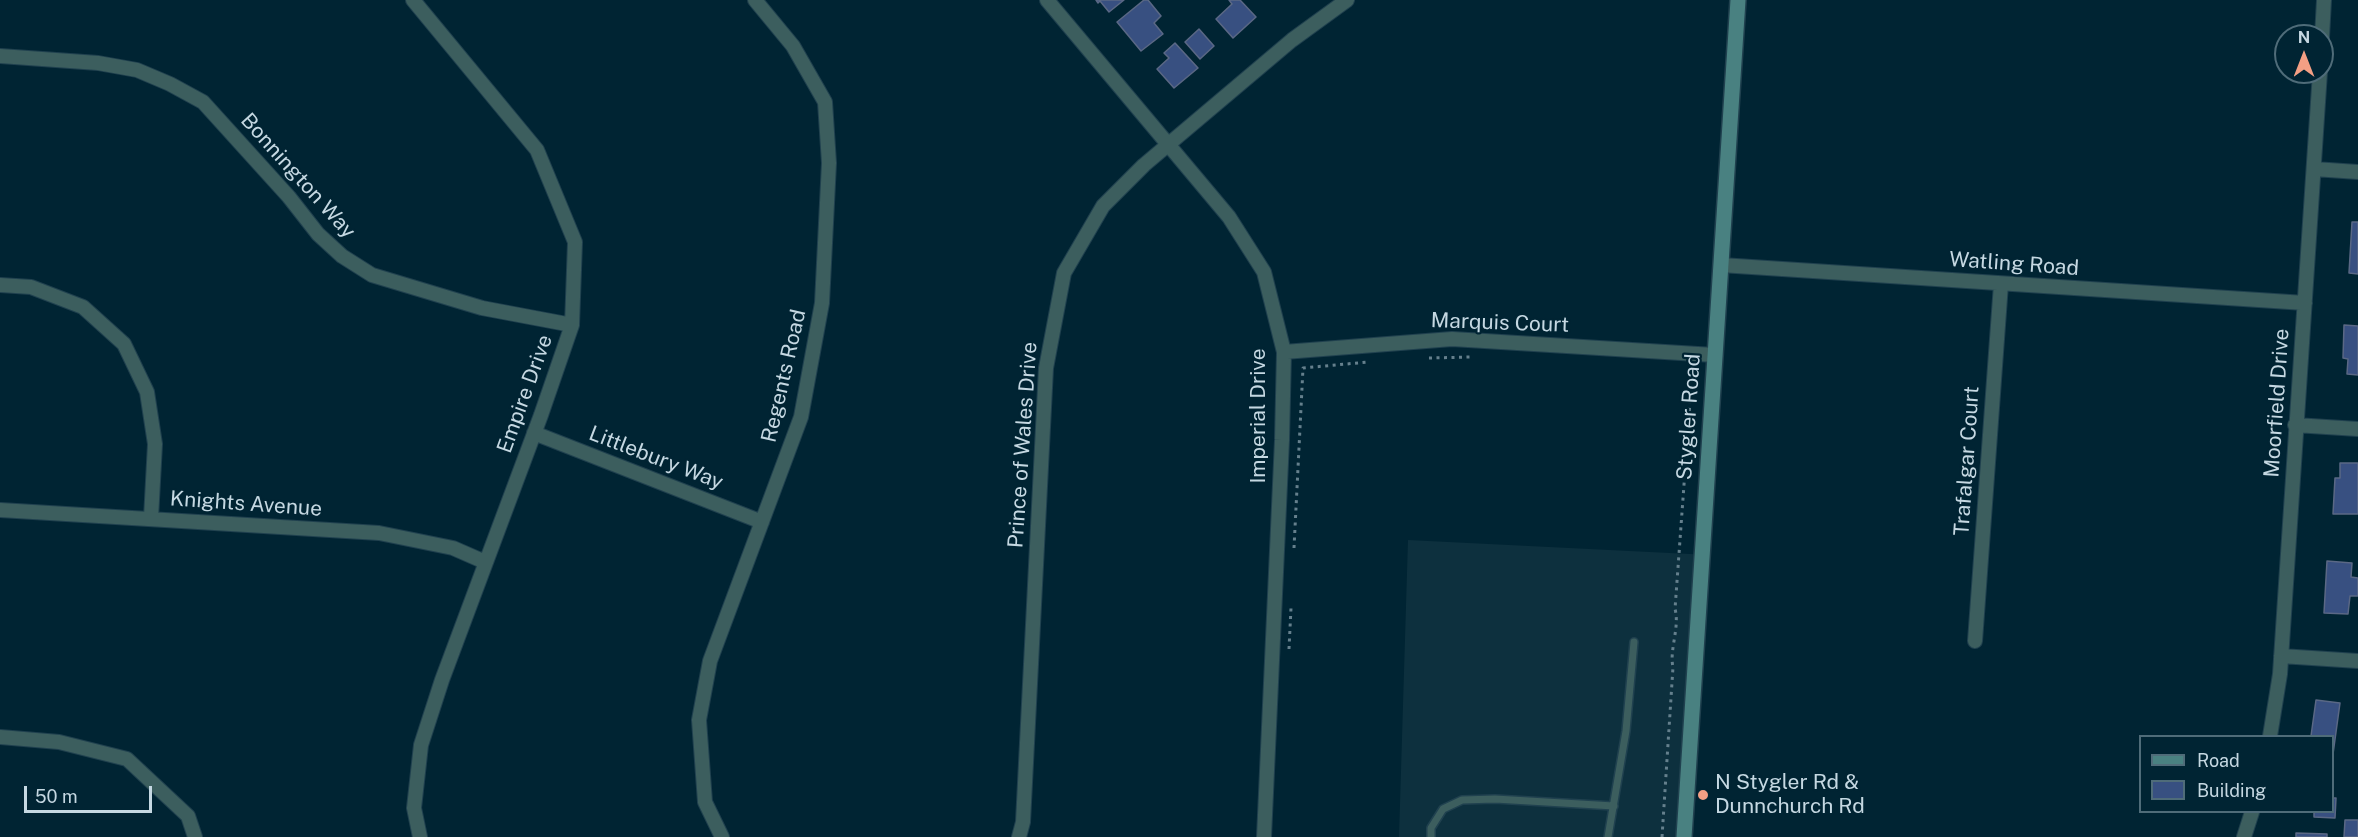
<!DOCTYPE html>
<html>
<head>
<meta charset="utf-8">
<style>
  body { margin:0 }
  #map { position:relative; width:2358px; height:837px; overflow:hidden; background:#002433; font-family:"Public Sans",sans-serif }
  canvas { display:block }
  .legend { position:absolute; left:2139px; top:735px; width:195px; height:78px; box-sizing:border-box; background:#002433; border:2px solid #4f6c79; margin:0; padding:8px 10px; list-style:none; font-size:18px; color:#c5d8e2 }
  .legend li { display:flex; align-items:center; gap:12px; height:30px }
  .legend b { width:30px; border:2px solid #4f6c79 }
  .north { position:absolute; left:2274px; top:24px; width:60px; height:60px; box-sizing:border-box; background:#002433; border:2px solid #4f6c79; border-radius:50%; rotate:0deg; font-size:16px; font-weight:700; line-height:24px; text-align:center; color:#c5d8e2 }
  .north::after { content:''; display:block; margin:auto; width:21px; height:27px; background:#f39f84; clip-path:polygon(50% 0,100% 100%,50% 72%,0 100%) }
  .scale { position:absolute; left:24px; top:786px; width:128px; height:27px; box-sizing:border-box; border:3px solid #c5d8e2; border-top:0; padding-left:8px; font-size:18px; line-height:21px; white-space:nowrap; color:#c5d8e2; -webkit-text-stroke:4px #002433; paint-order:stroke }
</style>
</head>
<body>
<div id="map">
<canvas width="2358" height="837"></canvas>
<ul class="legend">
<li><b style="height:8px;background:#498181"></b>Road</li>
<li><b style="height:16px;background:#385081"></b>Building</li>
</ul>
<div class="north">N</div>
<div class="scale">50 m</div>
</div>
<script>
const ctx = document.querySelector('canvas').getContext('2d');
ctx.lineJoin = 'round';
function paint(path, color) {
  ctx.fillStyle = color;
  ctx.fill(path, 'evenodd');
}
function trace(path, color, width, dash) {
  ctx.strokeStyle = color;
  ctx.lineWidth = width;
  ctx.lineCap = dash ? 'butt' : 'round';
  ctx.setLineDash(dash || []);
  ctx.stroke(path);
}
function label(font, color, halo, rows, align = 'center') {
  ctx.font = font + ' "Public Sans",sans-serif';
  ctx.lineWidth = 4.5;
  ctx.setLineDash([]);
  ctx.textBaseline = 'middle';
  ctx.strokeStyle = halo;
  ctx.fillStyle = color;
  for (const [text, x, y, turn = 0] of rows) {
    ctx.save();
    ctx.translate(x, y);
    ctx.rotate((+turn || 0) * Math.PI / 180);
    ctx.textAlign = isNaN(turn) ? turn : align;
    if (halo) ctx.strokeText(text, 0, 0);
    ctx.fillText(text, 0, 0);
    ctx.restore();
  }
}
const built = new Path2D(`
  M 1408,540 L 1710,555 L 1693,837 L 1399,837 Z`);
const building = new Path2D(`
  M 1096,0 L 1124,0 L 1109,12 L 1100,1 L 1098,3 Z
  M 1144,0 L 1148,0 L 1161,16 L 1154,23 L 1163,34 L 1141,51 L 1117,22 Z
  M 1240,0 L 1256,17 L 1233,38 L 1216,19 L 1232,4 L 1229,0 Z
  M 1199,29 L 1214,46 L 1200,59 L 1185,42 Z
  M 1175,43 L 1198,68 L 1174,88 L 1157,69 L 1169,58 L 1164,53 Z
  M 2352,222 L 2358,222 L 2358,274 L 2349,273 Z
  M 2344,325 L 2358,326 L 2358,375 L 2347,374 L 2348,359 L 2343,358 Z
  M 2340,463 L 2358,463 L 2358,514 L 2333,514 L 2335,478 L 2340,478 Z
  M 2327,561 L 2352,563 L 2351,577 L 2358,578 L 2358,596 L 2350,596 L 2348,614 L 2324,613 Z
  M 2316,700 L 2340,703 L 2333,754 L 2332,736 L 2311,736 Z
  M 2332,798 L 2336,798 L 2335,818 L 2314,817 L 2314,812 L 2332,812 Z
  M 2345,820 L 2358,820 L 2358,837 L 2344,837 Z
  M 2296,833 L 2327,834 L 2327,837 L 2296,837 Z`);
const path = new Path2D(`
  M 1429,358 L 1470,357
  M 1294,548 L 1303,368 L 1368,362
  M 1289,649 L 1291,608
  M 1662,837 L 1673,667 C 1669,651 1680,627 1675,609 L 1692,374 L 1692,370 L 1689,370`);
const service = new Path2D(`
  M 1431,837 L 1431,828 L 1443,809 L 1462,800 L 1495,799 L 1614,806
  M 1608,837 L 1626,731 L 1634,642`);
const minor = new Path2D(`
  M 413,0 L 537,150 L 575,242 L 572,325 L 541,415 L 442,680 L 421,745 L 414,808 L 420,837
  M 1047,0 L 1229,217 L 1264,272 L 1284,352 L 1282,440 L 1264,837
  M 2322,37 L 2324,0
  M 0,56 L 98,63 L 137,70 L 170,84 L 203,102 L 289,197 L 318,234 L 342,256 L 372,275 L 482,308 L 572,325
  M 2314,169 L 2358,172
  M 1721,265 L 2305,303
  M 0,285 L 31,287 L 83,307 L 124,344 L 147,392 L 155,444 L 151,518
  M 1284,352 L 1452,339 L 1714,355
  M 2295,425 L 2358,429
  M 534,433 L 762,522
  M 0,510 L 379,533 L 453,548 L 485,562
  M 1975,641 L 2001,284
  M 2281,656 L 2358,661
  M 2270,736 L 2280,674 L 2320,72
  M 0,737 L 59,742 L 127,759 L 188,816 L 195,837
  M 722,837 L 705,802 L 699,720 L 710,661 L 801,417 L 822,303 L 829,163 L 825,102 L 793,46 L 755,0
  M 1019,837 L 1023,822 L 1046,368 L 1064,273 L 1103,206 L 1144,165 L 1292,40 L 1347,0
  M 2244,837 L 2252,812`);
const secondary = new Path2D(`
  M 1684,837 L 1738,0`);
const markers = [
  [1703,795,6,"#f39f84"]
];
const streetNames = [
  ["Bonnington Way",298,176,48],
  ["Watling Road",2014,264,4],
  ["Marquis Court",1500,323,2],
  ["Regents Road",784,376,-77],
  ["Empire Drive",525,394,-70],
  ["Moorfield Drive",2277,403,-86],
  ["Imperial Drive",1259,416,-90],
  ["Stygler Road",1689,417,-86],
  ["Prince of Wales Drive",1023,445,-86],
  ["Littlebury Way",656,458,21],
  ["Trafalgar Court",1967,461,-86],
  ["Knights Avenue",246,504,4]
];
const poiNames = [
  ["N Stygler Rd &",1715,783],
  ["Dunnchurch Rd",1715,807]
];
paint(built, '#0d303e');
paint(building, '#385081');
trace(building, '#5a6885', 1.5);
trace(service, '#20414f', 10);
trace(minor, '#20414f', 16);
trace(secondary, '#20414f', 18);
trace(path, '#65808d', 3, [3, 4.5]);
trace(service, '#3c5e5e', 7);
trace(minor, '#3c5e5e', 14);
trace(secondary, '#498181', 15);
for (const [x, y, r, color] of markers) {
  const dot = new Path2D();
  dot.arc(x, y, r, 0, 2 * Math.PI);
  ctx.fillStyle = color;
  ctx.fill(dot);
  trace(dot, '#002433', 2);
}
label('21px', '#c5d8e2', '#002433', streetNames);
label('21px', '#c5d8e2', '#002433', poiNames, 'left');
</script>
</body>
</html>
